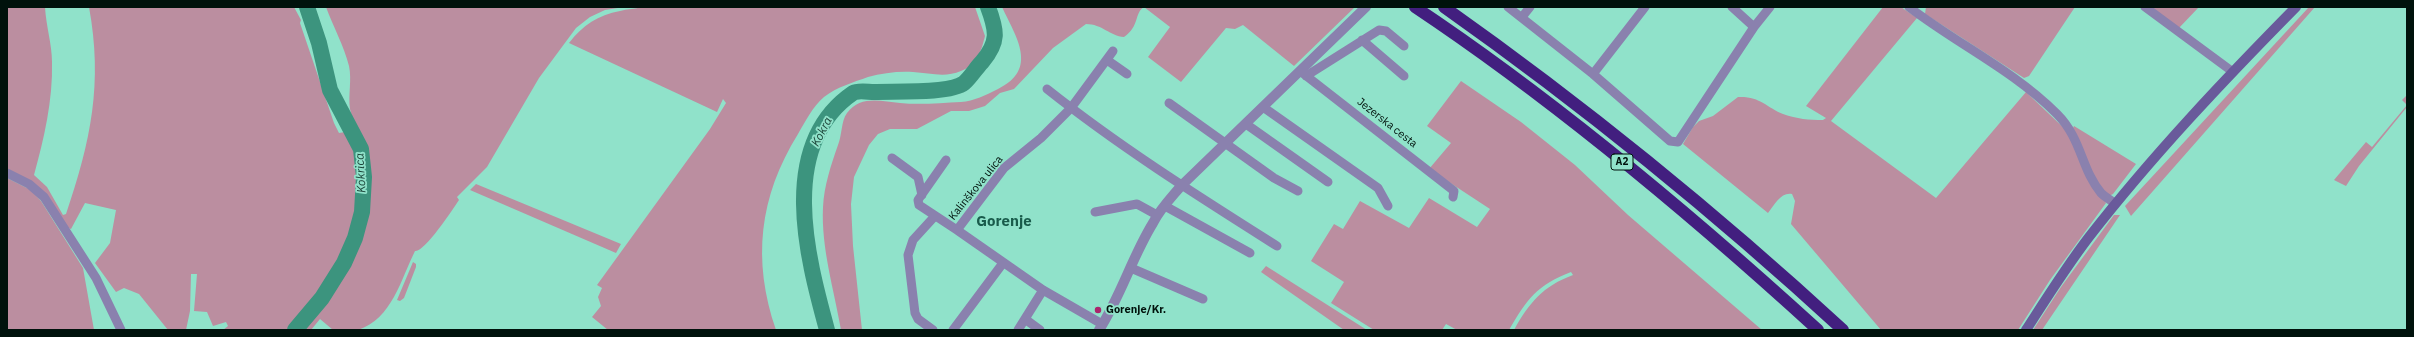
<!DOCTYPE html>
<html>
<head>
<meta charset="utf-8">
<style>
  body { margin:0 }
  #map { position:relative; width:2414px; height:337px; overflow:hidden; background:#90e2ca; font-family:"IBM Plex Sans",sans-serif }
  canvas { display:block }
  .frame { position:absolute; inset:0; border:8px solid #00120c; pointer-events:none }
</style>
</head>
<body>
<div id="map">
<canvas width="2414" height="337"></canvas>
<div class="frame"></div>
</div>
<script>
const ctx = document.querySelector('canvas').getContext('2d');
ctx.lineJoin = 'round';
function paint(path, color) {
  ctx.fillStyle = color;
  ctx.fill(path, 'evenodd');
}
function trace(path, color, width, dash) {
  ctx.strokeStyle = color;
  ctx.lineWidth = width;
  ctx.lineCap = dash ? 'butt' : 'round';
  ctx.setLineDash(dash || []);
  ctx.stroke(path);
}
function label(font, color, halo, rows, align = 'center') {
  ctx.font = font + ' "IBM Plex Sans",sans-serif';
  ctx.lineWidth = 3.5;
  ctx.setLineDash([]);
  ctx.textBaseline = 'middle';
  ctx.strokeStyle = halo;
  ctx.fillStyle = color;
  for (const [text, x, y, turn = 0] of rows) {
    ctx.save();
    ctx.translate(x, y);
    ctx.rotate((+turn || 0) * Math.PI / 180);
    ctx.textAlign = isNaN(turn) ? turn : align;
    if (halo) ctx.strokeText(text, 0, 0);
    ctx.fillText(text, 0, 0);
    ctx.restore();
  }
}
const green = new Path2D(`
  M 7,7 L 45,7 C 46,26 52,44 52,62 C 53,100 44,139 34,175 L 47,187 L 63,215 L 66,214 C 91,141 103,83 89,7 L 294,7 L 301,20 L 300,23 L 334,123 L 339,133 L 345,132 C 357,140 357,153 359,167 C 364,231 333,284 291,330 L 223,330 L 228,326 L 226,322 L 213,326 L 207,312 L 194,311 L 197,274 L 191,274 L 190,311 L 186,330 L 168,330 L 139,294 L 124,288 L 116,292 L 95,263 L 110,243 L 116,210 L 85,203 L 71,229 L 68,228 L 50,201 L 7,171 Z
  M 326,7 L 624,7 L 605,10 L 590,17 L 576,28 L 539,78 L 487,167 L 457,197 L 459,200 C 453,209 424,253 415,251 C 401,279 392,319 358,330 C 351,332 340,330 333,330 L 320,319 L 311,330 L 300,330 C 347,276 378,216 364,142 C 362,131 352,121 350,109 C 348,95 352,80 349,66 C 344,46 333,26 326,7 Z
  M 642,7 L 975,7 L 985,36 C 981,52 977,65 961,71 C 945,78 930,73 913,72 C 899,71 882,73 868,77 C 854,82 837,87 824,97 C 813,106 805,122 798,134 C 759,197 752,260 776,330 L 608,330 L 592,317 L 601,306 L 598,297 L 602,288 L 597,285 L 710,129 L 726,103 L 723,99 L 717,112 L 569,43 C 583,25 598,15 620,11 C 627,9 635,9 642,7 Z
  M 1002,7 L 1355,7 L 1294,66 L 1243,25 L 1235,29 L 1226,28 L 1181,82 L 1148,57 L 1170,27 L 1144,7 C 1134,13 1140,26 1124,37 C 1110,36 1102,24 1086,24 L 1053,48 L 1014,89 L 1000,93 L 985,106 L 969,111 L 951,111 L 917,129 L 890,129 L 878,134 L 869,145 L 854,177 L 851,204 L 853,246 L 862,330 L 841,330 C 834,289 821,248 823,207 C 824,186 831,165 838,145 C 842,136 841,121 847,113 C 860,95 881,101 900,103 C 919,105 941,103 961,102 C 974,101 986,95 998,89 C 1039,69 1016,37 1002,7 Z
  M 1883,7 L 1901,7 L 1917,18 L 1831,121 L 1936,198 L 2026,92 L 2067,131 L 2106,203 L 2050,280 L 2018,330 L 1881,330 L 1791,224 L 1795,201 L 1792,194 C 1781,192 1775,204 1768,213 L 1683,144 L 1693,127 L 1699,121 L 1713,116 L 1738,97 C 1760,96 1766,107 1783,114 C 1797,119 1809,120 1823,120 L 1826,118 L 1806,106 Z
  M 1926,7 L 2075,7 L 2029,76 L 2024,78 L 1925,14 Z
  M 2150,7 L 2199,7 L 2178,29 Z
  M 2309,7 L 2315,7 L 2131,216 L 2125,206 Z
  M 1461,81 L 1521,122 L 1575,165 L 1628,215 L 1762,330 L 1514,330 C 1529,303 1543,286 1573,275 L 1571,272 C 1537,285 1527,299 1509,330 L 1457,330 L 1446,324 L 1442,330 L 1374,330 L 1331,303 L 1344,282 L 1311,261 L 1334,224 L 1343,229 L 1360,201 L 1409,228 L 1429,198 L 1477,227 L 1490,209 L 1429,169 L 1451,143 L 1427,126 Z
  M 2407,95 L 2407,107 L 2359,166 L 2346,186 L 2334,180 L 2366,142 L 2372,147 L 2407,105 L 2402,100 Z
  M 2074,126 L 2136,164 L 2113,194 L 2109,196 C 2090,182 2082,149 2073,128 Z
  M 7,178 L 31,190 L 41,201 L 83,268 L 94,330 L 7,330 Z
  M 476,184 L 621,244 L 616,253 L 470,190 Z
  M 2114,215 L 2120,215 L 2042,330 L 2033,330 L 2061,287 Z
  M 413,262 L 416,264 L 416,267 L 404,298 L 400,301 L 397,300 Z
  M 1266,266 L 1367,330 L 1344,330 L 1261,272 Z`);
const river = new Path2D(`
  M 295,330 L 322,298 L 344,263 L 355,238 L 362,212 L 364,177 L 361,149 L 330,90 L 319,43 L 307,7
  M 827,330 C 807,257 777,145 853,93 C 858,90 868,92 874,92 C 894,91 950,94 964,83 C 971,77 976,68 982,62 C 999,42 997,31 988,7`);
const minor = new Path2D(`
  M 1508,7 L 1593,74 L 1670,141 L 1678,142 L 1754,27 L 1770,7
  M 1732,7 L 1754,27
  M 1909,7 C 1957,44 2013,70 2057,114 C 2082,139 2081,169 2101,193 C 2105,197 2111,200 2115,204
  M 2145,7 L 2233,72
  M 1522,17 L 1530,7
  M 1362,40 L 1404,76
  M 1107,60 L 1127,74
  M 1300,71 L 1454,191 L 1453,197
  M 1593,74 L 1645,7
  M 1306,76 L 1379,30 L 1386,31 L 1404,46
  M 1047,89 C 1120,147 1198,196 1277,246
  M 1169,103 L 1274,178 L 1298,191
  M 1263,107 L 1378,188 L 1388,206
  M 1246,124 L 1328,182
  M 892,158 L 918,177 L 922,195
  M 946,160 L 918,200 L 919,205 L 957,230
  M 7,173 L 29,184 L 44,197 L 96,278 L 121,330
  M 1165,206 L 1250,253
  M 1095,212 L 1137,204 L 1157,215
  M 1131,268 L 1203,299
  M 1025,319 L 1040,330
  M 1102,324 L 1043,290 L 957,230 L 1004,168 L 1041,138 L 1071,108 L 1113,51
  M 933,330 L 918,319 L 915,313 L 908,255 L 913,240 L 934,217
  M 953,330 L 1003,263
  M 1018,330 L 1043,290`);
const tertiary = new Path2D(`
  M 1099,330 C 1121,296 1132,257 1153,223 C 1160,209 1171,198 1181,186 L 1366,7`);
const secondary = new Path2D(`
  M 2026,330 C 2046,299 2066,267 2089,237 C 2152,156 2224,80 2296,7`);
const motorway = new Path2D(`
  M 1415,7 C 1556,101 1693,216 1818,330
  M 1444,7 C 1584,106 1717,214 1843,330`);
const markers = [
  [1098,310,4,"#ab256c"]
];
const shields = [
  [1622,162,22]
];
const shieldNames = [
  ["A2",1622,162]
];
const streetNames = [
  ["Jezerska cesta",1387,123,38],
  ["Kalinškova ulica",976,188,-51]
];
const poiNames = [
  ["Gorenje/Kr.",1106,310]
];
const waterNames = [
  ["Kokra",822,132,-63],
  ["Kokrica",361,173,-93]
];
const districtNames = [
  ["Gorenje",1004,222]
];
paint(green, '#bb8ea0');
trace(river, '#3c947e', 16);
trace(minor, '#8a81ae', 9);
trace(tertiary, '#8a81ae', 10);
trace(secondary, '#695a9b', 10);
trace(motorway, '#421f7f', 12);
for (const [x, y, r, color] of markers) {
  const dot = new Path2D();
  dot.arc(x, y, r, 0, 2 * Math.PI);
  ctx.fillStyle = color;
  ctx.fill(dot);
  trace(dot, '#90e2ca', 1.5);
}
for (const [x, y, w] of shields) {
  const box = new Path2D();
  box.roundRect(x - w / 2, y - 8, w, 16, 3);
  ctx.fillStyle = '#90e2ca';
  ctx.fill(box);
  trace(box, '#00120c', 1);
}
label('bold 10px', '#00120c', null, shieldNames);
label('11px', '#00120c', '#90e2ca', streetNames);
label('bold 11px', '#00120c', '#90e2ca', poiNames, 'left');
label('italic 12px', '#1b4338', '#90e2ca', waterNames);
label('bold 15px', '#195b4b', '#90e2ca', districtNames);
</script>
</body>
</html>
